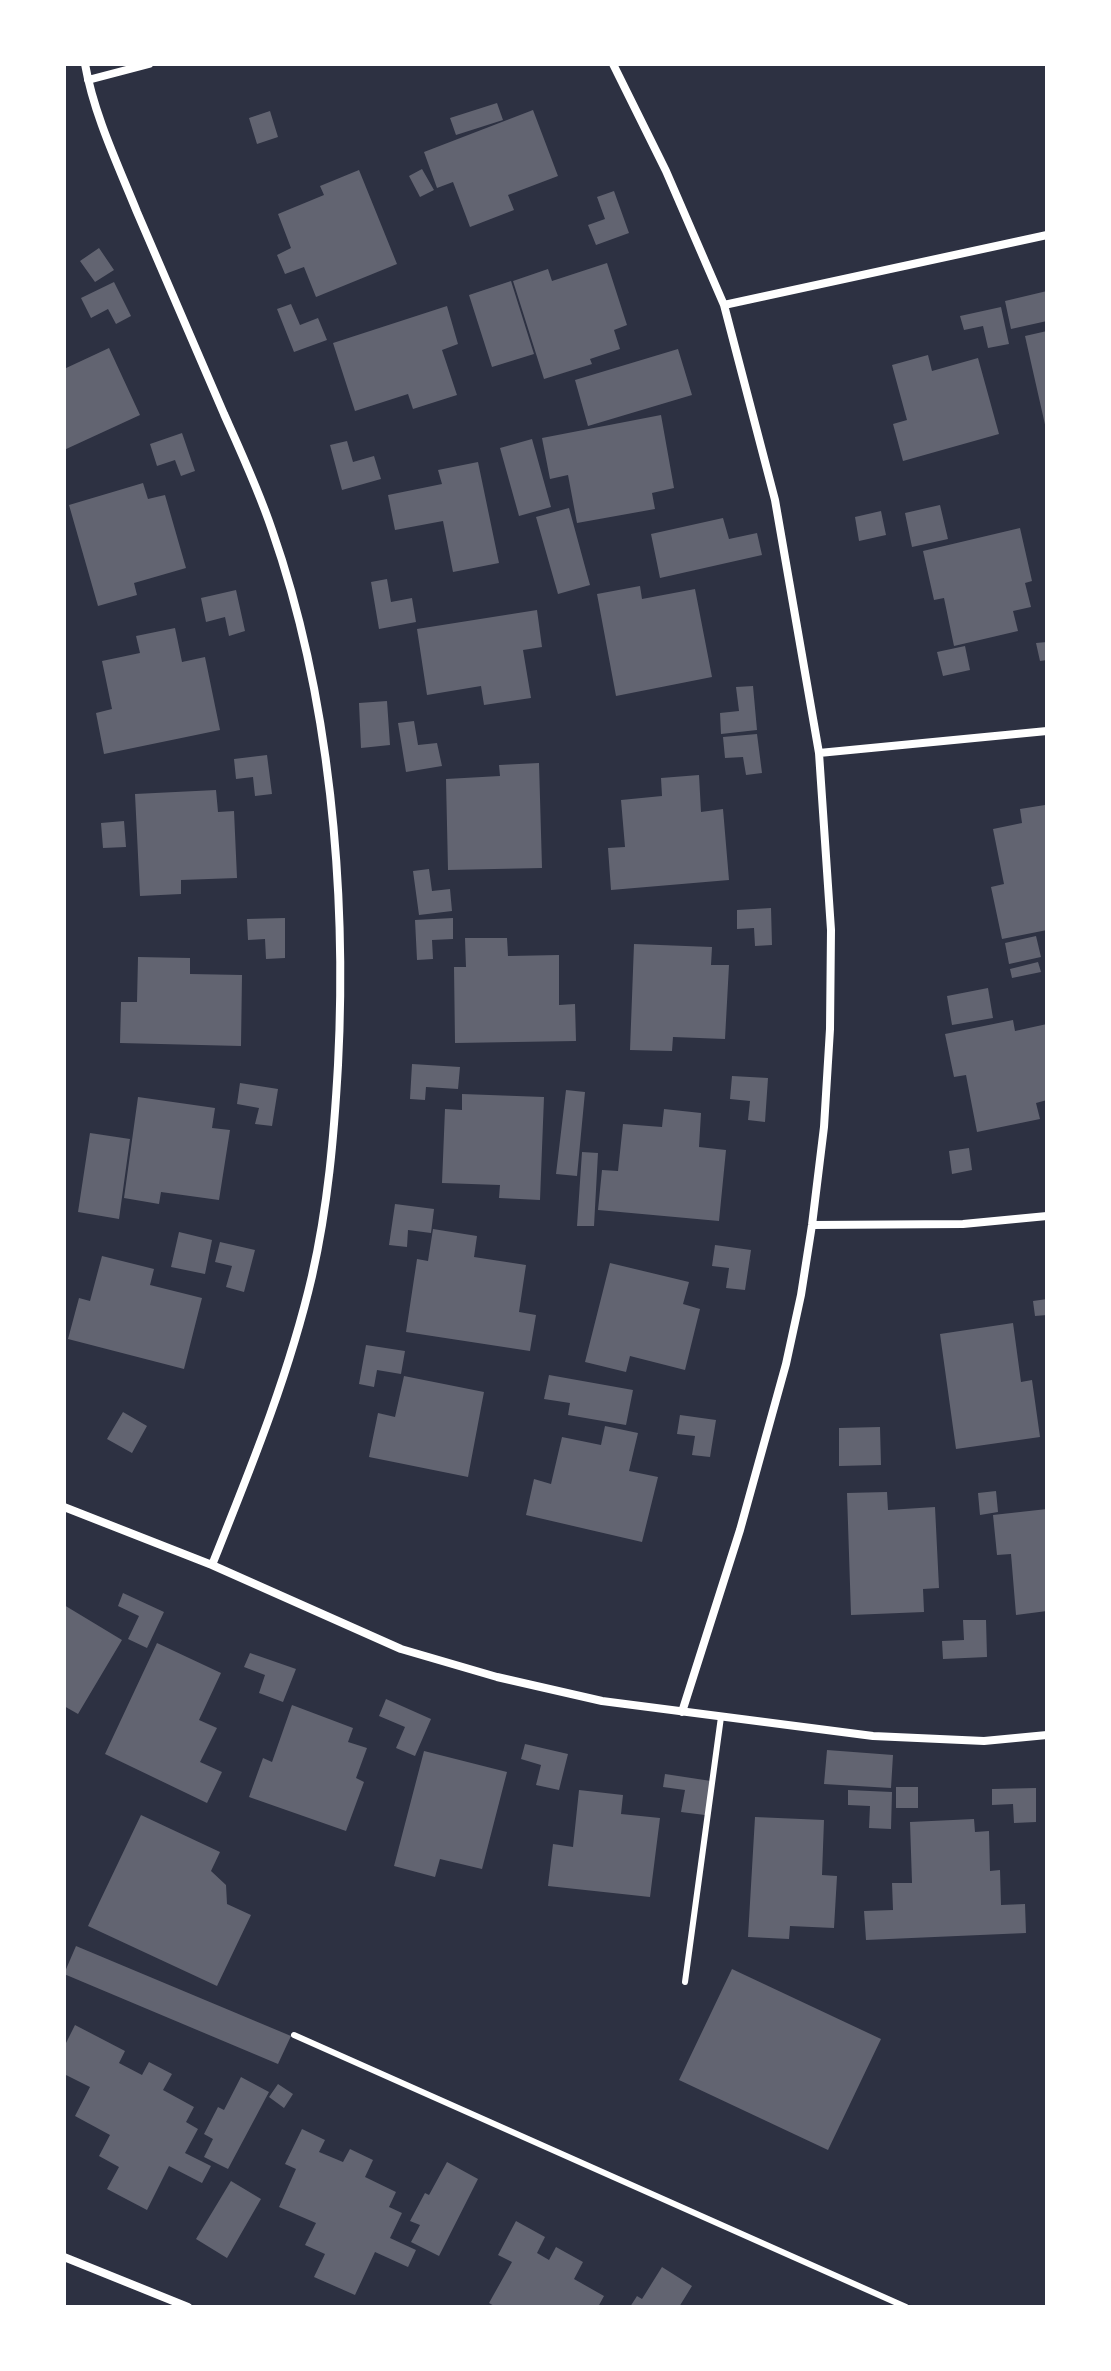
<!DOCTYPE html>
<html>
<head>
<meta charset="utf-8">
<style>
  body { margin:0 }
  #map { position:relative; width:1111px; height:2371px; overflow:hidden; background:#2d3142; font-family:Spectral,serif }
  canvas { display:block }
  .frame { position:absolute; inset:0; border:66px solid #fff; pointer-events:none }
</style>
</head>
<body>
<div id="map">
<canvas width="1111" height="2371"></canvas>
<div class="frame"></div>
</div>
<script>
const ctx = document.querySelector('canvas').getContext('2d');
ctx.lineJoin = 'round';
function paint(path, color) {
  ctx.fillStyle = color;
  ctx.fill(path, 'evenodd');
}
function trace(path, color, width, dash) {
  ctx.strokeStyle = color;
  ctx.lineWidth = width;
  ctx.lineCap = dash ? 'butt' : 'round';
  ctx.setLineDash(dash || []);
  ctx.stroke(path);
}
const building = new Path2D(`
  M 497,103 L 503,120 L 456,135 L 450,118 Z
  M 533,110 L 558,176 L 508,195 L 514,210 L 470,227 L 453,182 L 437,188 L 424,152 Z
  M 270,111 L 278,137 L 257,144 L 249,118 Z
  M 422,169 L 434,190 L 420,197 L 409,176 Z
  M 359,170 L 397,264 L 316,297 L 304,267 L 285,274 L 277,255 L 291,248 L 278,214 L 324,195 L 320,186 Z
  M 614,191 L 629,233 L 596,245 L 588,225 L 605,219 L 597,197 Z
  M 99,248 L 114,270 L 95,282 L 80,261 Z
  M 607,263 L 627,325 L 614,330 L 620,349 L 590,359 L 592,364 L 544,379 L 513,281 L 548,269 L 552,281 Z
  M 511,281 L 534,354 L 492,367 L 469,295 Z
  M 114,282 L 131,316 L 116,324 L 108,309 L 91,318 L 81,298 Z
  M 1047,291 L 1047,321 L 1011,329 L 1005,301 Z
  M 291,304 L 300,325 L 318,318 L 327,340 L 294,352 L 277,309 Z
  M 447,306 L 458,344 L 442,350 L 457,395 L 413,409 L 408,394 L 355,411 L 333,343 Z
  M 1001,307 L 1009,344 L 988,348 L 983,326 L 964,330 L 960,316 Z
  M 1047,331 L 1047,429 L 1046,429 L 1025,336 Z
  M 109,348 L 140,415 L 64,450 L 64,369 Z
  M 678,349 L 692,395 L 588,426 L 575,380 Z
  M 928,355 L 932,371 L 978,358 L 999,434 L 903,461 L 893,424 L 907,420 L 892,365 Z
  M 661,415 L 674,488 L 652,493 L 655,509 L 577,523 L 568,475 L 550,479 L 542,438 Z
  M 182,433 L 195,471 L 181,476 L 175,460 L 157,466 L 150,444 Z
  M 532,439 L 551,507 L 519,516 L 500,448 Z
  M 347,441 L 353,462 L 374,456 L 381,479 L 342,490 L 330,445 Z
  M 478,462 L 499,563 L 453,572 L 443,521 L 395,530 L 388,495 L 442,484 L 438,470 Z
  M 143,483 L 148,499 L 165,495 L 186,568 L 134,583 L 137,595 L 98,606 L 69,505 Z
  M 940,505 L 948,539 L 912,547 L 905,513 Z
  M 569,508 L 590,585 L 558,594 L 536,517 Z
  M 881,511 L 886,535 L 859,541 L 855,517 Z
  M 723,518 L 729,539 L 757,533 L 762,555 L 660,578 L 651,534 Z
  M 1020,528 L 1032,581 L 1025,583 L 1031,607 L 1013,611 L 1018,631 L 954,646 L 944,598 L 934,600 L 923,551 Z
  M 387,579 L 391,602 L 412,598 L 416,622 L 379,629 L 371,582 Z
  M 640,586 L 642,599 L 695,589 L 712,677 L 616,696 L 597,594 Z
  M 236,590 L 245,631 L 229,636 L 225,617 L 206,622 L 201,598 Z
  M 537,610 L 542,647 L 523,650 L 531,698 L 484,705 L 481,686 L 427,695 L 417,629 Z
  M 175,628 L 182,662 L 205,657 L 220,730 L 104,754 L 96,713 L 112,709 L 102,661 L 140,653 L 136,636 Z
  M 1047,642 L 1047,660 L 1040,661 L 1036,643 Z
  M 965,646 L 970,670 L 943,676 L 937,652 Z
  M 753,686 L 757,730 L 721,734 L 720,713 L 739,711 L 736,687 Z
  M 387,701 L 390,745 L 361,748 L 359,703 Z
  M 414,721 L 418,745 L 437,743 L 442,766 L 406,772 L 398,723 Z
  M 757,734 L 762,773 L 746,775 L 743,757 L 725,758 L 723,737 Z
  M 267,755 L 272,794 L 255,796 L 253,777 L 236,779 L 234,759 Z
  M 539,763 L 542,868 L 448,870 L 446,779 L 500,776 L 499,765 Z
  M 699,775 L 701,812 L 723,809 L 729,880 L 611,890 L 608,848 L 625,847 L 621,800 L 662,796 L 661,778 Z
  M 216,790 L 218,812 L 234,811 L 237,878 L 181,880 L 181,894 L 140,896 L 135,794 Z
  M 1045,805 L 1047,930 L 1002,939 L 991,887 L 1004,884 L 993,829 L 1022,823 L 1020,809 Z
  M 124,821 L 126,847 L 103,848 L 101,823 Z
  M 429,869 L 432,891 L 450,889 L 452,911 L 419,915 L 413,871 Z
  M 771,908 L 772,945 L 755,946 L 754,928 L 737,929 L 737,910 Z
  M 285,918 L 285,958 L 266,959 L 265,939 L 248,940 L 247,919 Z
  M 453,918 L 453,939 L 432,940 L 433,959 L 417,960 L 415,920 Z
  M 1036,936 L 1041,957 L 1009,964 L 1005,943 Z
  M 465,938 L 507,938 L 508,956 L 559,955 L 559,1005 L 575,1004 L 576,1041 L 455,1043 L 454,967 L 466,967 Z
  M 634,944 L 712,947 L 711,965 L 729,965 L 725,1039 L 673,1037 L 672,1051 L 630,1050 Z
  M 138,957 L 190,958 L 190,974 L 242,975 L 241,1046 L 120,1043 L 121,1002 L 137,1002 Z
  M 1038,962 L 1041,972 L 1012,978 L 1010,969 Z
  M 988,988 L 993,1018 L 952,1025 L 947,996 Z
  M 1013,1020 L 1015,1031 L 1047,1024 L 1047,1100 L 1036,1103 L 1040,1119 L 977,1132 L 966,1075 L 954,1077 L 945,1034 Z
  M 412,1064 L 460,1067 L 458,1089 L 426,1087 L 425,1100 L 410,1099 Z
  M 732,1076 L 768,1078 L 765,1122 L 748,1120 L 750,1101 L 730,1099 Z
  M 240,1083 L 278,1089 L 272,1126 L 255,1124 L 259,1108 L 237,1104 Z
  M 566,1090 L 585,1092 L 577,1176 L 556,1174 Z
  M 462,1094 L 544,1097 L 540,1200 L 499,1198 L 500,1185 L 442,1183 L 445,1109 L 462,1110 Z
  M 138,1097 L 215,1108 L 212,1128 L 230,1130 L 219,1200 L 161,1192 L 159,1204 L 124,1198 Z
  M 664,1109 L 701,1113 L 699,1147 L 726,1150 L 719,1221 L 598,1210 L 602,1170 L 618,1171 L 623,1124 L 662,1127 Z
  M 90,1133 L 130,1139 L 119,1219 L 78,1212 Z
  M 969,1148 L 972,1170 L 952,1174 L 949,1151 Z
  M 582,1152 L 598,1153 L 594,1226 L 577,1226 Z
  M 395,1204 L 434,1209 L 431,1233 L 408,1230 L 407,1247 L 389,1245 Z
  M 433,1229 L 477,1236 L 474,1257 L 526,1265 L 519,1312 L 536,1315 L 530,1351 L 406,1332 L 417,1259 L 428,1261 Z
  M 179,1232 L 212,1240 L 205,1274 L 171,1267 Z
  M 220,1242 L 255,1250 L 244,1292 L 226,1287 L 232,1266 L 215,1262 Z
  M 715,1245 L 751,1250 L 745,1290 L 726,1288 L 729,1268 L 712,1266 Z
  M 102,1256 L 154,1269 L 150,1285 L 202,1298 L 184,1369 L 68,1339 L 79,1298 L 90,1301 Z
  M 610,1263 L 689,1282 L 683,1304 L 700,1309 L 685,1370 L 630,1356 L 626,1372 L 585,1362 Z
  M 1047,1299 L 1047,1315 L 1035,1316 L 1033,1301 Z
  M 1013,1323 L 1021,1382 L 1032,1380 L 1040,1437 L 956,1449 L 940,1334 Z
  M 366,1345 L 405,1351 L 401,1374 L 377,1370 L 374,1387 L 359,1384 Z
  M 549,1375 L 633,1390 L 626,1425 L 568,1415 L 570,1403 L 544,1399 Z
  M 404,1376 L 484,1392 L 468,1477 L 369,1457 L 378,1413 L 395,1417 Z
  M 123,1412 L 147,1426 L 132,1453 L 107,1439 Z
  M 680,1415 L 716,1420 L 710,1457 L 692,1455 L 695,1436 L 677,1434 Z
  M 605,1426 L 638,1433 L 629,1471 L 658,1477 L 642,1542 L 526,1515 L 534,1479 L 551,1484 L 562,1437 L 601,1445 Z
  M 880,1427 L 881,1465 L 839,1466 L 839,1428 Z
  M 996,1491 L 998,1512 L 980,1515 L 978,1493 Z
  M 887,1492 L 888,1510 L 935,1507 L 939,1588 L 923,1589 L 924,1612 L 851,1615 L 847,1493 Z
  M 1047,1509 L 1047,1611 L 1016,1615 L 1011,1554 L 997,1555 L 993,1515 Z
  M 123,1593 L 164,1612 L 147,1648 L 128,1639 L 139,1616 L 118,1606 Z
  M 64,1605 L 122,1640 L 78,1714 L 64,1706 Z
  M 963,1620 L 986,1620 L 987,1657 L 943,1659 L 942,1641 L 964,1640 Z
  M 157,1643 L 221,1673 L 199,1720 L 217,1728 L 200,1762 L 222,1772 L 207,1803 L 105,1754 Z
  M 250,1653 L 296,1669 L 283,1702 L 259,1693 L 265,1675 L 244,1667 Z
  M 386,1699 L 431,1719 L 415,1756 L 396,1748 L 405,1727 L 379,1716 Z
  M 292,1705 L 353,1728 L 348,1742 L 367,1748 L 356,1778 L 364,1782 L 346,1831 L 249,1797 L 263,1758 L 272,1762 Z
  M 525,1744 L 568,1754 L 559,1790 L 536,1785 L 541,1765 L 521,1759 Z
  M 827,1750 L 893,1755 L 891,1788 L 824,1784 Z
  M 424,1751 L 507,1772 L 482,1869 L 440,1859 L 435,1877 L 394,1866 Z
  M 665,1774 L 711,1781 L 705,1815 L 681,1812 L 685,1790 L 663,1787 Z
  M 896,1787 L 918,1787 L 918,1808 L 896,1808 Z
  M 1036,1788 L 1036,1822 L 1014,1823 L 1013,1804 L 992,1805 L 992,1789 Z
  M 579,1790 L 623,1795 L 621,1814 L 660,1818 L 650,1897 L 548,1886 L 553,1844 L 573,1847 Z
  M 848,1790 L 892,1792 L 891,1829 L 869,1828 L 870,1806 L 848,1805 Z
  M 141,1815 L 220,1852 L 211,1871 L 226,1885 L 227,1904 L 251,1915 L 217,1986 L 88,1926 Z
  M 755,1817 L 824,1820 L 822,1875 L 837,1876 L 834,1928 L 790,1926 L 789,1939 L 748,1937 Z
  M 974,1819 L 975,1832 L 989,1831 L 990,1871 L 1000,1870 L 1001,1905 L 1025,1904 L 1026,1933 L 866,1940 L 864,1911 L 893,1910 L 892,1883 L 912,1883 L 910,1822 Z
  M 76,1946 L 291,2036 L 278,2064 L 64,1974 Z
  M 732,1969 L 881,2039 L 828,2150 L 679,2080 Z
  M 75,2025 L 125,2051 L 119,2063 L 142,2075 L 149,2062 L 172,2074 L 163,2090 L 194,2107 L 186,2122 L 198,2129 L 185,2153 L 211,2166 L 202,2183 L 169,2166 L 147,2210 L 107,2189 L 119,2167 L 99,2156 L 110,2135 L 75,2116 L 90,2087 L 64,2074 L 64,2047 Z
  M 241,2077 L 269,2092 L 228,2169 L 204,2157 L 213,2139 L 204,2134 L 218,2107 L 224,2110 Z
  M 278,2084 L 293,2094 L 284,2108 L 269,2097 Z
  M 302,2129 L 325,2140 L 319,2152 L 343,2162 L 350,2149 L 373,2160 L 365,2177 L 396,2192 L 389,2207 L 402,2213 L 390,2238 L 416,2250 L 408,2267 L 375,2252 L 355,2295 L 314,2277 L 325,2254 L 305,2245 L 316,2223 L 279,2207 L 296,2169 L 285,2164 Z
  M 447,2162 L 478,2179 L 439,2256 L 411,2242 L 420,2225 L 410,2221 L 425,2193 L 429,2195 Z
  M 231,2181 L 261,2199 L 227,2258 L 196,2239 Z
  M 516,2221 L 545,2237 L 537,2253 L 549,2260 L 556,2247 L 583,2262 L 574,2279 L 604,2296 L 598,2307 L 496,2307 L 489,2303 L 512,2262 L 498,2255 Z
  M 662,2267 L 692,2286 L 679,2307 L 630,2307 L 637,2296 L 642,2299 Z`);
const service = new Path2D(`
  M 685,1982 L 721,1717
  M 294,2035 L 906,2307`);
const minor = new Path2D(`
  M 85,64 C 94,115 118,165 137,212 C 166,280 195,347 224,414 C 241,452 259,491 272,530 C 330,696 347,891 338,1065 C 334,1136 328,1206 312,1276 C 289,1375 250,1470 212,1565
  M 613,64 L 666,171 L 724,305 L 775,500 L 819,753 L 831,930 L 830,1029 L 824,1127 L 812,1225 L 801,1295 L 786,1364 L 740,1530 L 682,1712
  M 88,80 L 149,64
  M 724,305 L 1047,235
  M 819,753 L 1047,731
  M 812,1225 L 963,1224 L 1047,1216
  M 64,1507 L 212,1565 L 401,1649 L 497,1677 L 602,1701 L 873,1736 L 984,1741 L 1047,1735
  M 64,2257 L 188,2307`);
paint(building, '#626471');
trace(service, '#fff', 6);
trace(minor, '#fff', 8);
</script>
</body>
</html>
